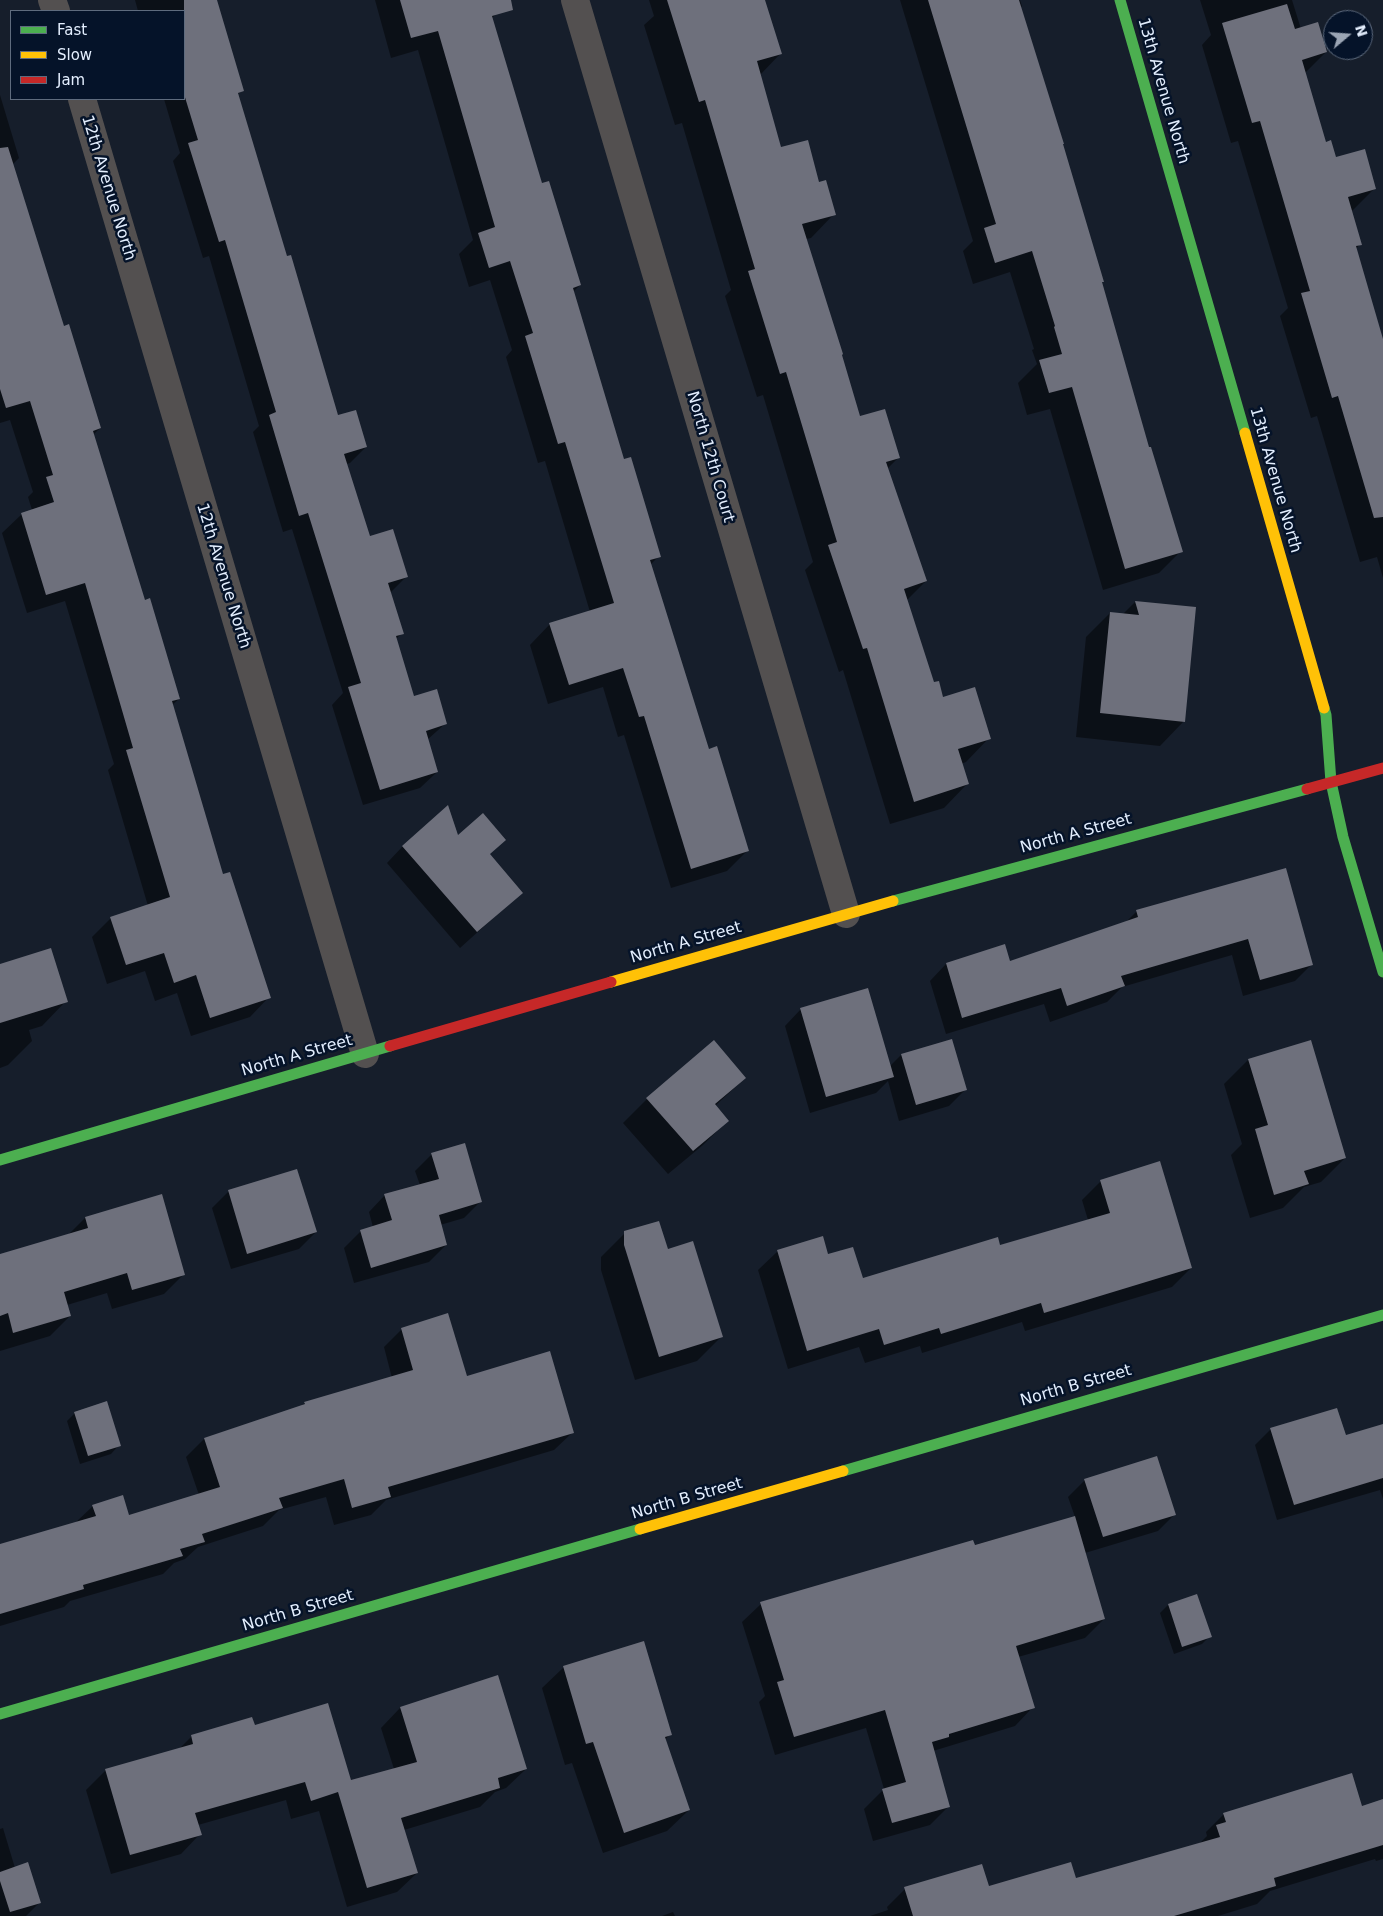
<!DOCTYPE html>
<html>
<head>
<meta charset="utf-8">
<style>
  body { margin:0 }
  #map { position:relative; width:1383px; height:1916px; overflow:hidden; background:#161e2b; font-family:"DejaVu Sans",sans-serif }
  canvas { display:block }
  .legend { position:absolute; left:10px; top:10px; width:175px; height:90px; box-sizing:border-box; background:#051329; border:1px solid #5e6b7e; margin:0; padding:6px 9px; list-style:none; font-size:15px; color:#e3eefe }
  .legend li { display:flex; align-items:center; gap:10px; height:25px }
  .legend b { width:25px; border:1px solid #5e6b7e }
  .north { position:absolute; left:1323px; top:10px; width:50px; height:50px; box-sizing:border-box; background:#051329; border:1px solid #5e6b7e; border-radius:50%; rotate:72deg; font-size:14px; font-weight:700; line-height:20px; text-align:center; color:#e3eefe }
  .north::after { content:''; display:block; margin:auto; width:18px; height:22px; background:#9ba5b4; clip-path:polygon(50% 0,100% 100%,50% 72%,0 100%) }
</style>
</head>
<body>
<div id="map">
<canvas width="1383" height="1916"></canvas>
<ul class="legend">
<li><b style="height:6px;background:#4caf50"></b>Fast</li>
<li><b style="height:6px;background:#ffc107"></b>Slow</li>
<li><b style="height:6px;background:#c62828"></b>Jam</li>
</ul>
<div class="north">N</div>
</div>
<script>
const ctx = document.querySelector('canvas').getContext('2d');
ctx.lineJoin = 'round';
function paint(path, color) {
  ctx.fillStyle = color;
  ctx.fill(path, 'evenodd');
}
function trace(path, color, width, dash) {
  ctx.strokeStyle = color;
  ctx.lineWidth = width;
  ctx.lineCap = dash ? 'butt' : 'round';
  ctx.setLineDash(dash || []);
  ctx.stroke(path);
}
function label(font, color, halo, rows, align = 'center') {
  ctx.font = font + ' "DejaVu Sans",sans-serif';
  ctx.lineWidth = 5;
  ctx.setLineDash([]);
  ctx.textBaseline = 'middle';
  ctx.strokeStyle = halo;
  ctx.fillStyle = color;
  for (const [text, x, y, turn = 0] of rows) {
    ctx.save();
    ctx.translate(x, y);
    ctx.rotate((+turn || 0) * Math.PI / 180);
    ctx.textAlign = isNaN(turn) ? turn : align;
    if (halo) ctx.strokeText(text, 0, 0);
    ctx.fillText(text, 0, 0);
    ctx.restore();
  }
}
const shadow = new Path2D(`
  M 135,0 L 215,0 L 242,90 L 237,95 L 287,258 L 338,416 L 366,447 L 350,463 L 346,464 L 369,538 L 407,576 L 390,593 L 402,633 L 396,639 L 413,697 L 446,723 L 427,740 L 437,772 L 420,788 L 363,805 L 332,705 L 343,693 L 292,529 L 283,532 L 253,432 L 259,426 L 209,256 L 203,258 L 173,161 L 180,153 L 164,99 L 184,99 L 184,11 L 138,11 Z
  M 375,0 L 492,0 L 496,14 L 492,18 L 541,185 L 580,285 L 573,292 L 623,461 L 659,556 L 650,565 L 708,750 L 747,851 L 727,871 L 671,888 L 624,735 L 618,737 L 603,687 L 548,704 L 530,645 L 550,624 L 590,612 L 545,461 L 538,463 L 506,357 L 512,350 L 490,280 L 469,287 L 459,254 L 473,240 L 418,50 L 391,58 Z
  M 649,0 L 764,0 L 781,53 L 760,75 L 780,149 L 818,184 L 834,214 L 811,238 L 806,239 L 859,418 L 898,458 L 887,469 L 926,581 L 906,601 L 933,684 L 942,699 L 989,738 L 966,762 L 961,764 L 967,784 L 944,808 L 890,824 L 843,670 L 839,672 L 805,570 L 813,562 L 763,395 L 757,397 L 725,296 L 731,290 L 682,123 L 675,125 L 644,25 L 654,16 Z
  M 900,0 L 1020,0 L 1022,6 L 1020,8 L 1148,449 L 1181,551 L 1159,573 L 1103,590 L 1050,409 L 1027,415 L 1018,383 L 1037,364 L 1032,350 L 1034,349 L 1010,272 L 973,284 L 963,251 L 973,241 Z
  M 1200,0 L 1292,0 L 1301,29 L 1326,52 L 1305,73 L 1325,143 L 1335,158 L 1375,188 L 1353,210 L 1350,211 L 1360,244 L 1356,249 L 1383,341 L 1383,578 L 1377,557 L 1360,562 L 1317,416 L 1311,418 L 1280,316 L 1288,308 L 1238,141 L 1231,143 L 1202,45 L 1211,35 Z
  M 0,95 L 19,158 L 12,165 L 63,328 L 100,428 L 93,435 L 144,601 L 179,699 L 172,705 L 222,875 L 269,997 L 250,1017 L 191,1036 L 177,993 L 155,1001 L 145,971 L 107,984 L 92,937 L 111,918 L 148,906 L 108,770 L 114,764 L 65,601 L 27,613 L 2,533 L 22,514 L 32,510 L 28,497 L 33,492 L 10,420 L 0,423 Z
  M 1135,602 L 1184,721 L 1160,746 L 1076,737 L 1086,637 L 1110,613 L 1123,614 Z
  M 457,838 L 489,855 L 521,893 L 460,948 L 387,863 L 403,846 Z
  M 1285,870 L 1312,964 L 1295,981 L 1243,996 L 1232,955 L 1122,987 L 1107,1002 L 1050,1022 L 1044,1004 L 946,1034 L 930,981 L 946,964 L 1009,963 L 1126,922 L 1137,911 Z
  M 0,966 L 66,1001 L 42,1026 L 29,1030 L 32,1041 L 8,1065 L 0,1068 Z
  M 801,1009 L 890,1066 L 901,1055 L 951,1041 L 965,1090 L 949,1106 L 899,1121 L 888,1081 L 876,1093 L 810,1113 L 785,1026 Z
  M 1310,1041 L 1345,1158 L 1321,1182 L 1304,1187 L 1283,1208 L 1250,1218 L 1231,1155 L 1242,1144 L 1224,1084 L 1248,1060 Z
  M 745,1078 L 715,1106 L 727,1121 L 703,1145 L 668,1174 L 623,1123 L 647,1099 Z
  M 432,1154 L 480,1202 L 464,1218 L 440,1225 L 446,1245 L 429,1262 L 354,1283 L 344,1248 L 361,1231 L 373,1227 L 369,1212 L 385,1195 L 420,1185 L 415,1171 Z
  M 1101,1181 L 1191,1268 L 1172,1287 L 1025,1331 L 1022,1322 L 922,1353 L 920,1346 L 865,1363 L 859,1347 L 788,1369 L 758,1270 L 778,1251 L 827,1256 L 862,1279 L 999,1246 L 1088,1220 L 1082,1200 Z
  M 229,1191 L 316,1232 L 299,1249 L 231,1269 L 212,1208 Z
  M 85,1218 L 184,1274 L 164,1294 L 112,1309 L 107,1293 L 67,1305 L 70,1316 L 50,1336 L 0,1351 L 0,1255 L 68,1235 Z
  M 625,1233 L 667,1251 L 721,1337 L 697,1361 L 635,1380 L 601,1270 L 601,1257 Z
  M 402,1329 L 466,1377 L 573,1432 L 554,1450 L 386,1500 L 371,1515 L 334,1525 L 326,1497 L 279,1510 L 263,1526 L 198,1547 L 185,1559 L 174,1563 L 163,1574 L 70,1601 L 64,1607 L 0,1626 L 0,1546 L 75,1523 L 93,1506 L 128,1516 L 199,1495 L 186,1457 L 204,1439 L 301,1406 L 305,1403 L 392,1378 L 384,1347 Z
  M 75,1413 L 119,1445 L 111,1454 L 80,1464 L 67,1421 Z
  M 1383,1426 L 1383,1499 L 1380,1490 L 1277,1520 L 1255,1445 L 1271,1429 L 1345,1437 Z
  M 1085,1480 L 1174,1515 L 1158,1531 L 1085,1553 L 1104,1619 L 1085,1638 L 1018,1657 L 1033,1707 L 1015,1726 L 933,1751 L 949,1806 L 930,1825 L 873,1841 L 864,1809 L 884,1789 L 866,1728 L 775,1755 L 759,1702 L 765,1696 L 742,1622 L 761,1604 L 1075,1517 L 1068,1497 Z
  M 1168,1605 L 1210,1636 L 1202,1644 L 1174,1654 L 1160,1613 Z
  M 564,1667 L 670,1734 L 665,1740 L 689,1810 L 667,1831 L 603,1853 L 572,1763 L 565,1765 L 542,1688 Z
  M 400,1708 L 526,1769 L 506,1788 L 495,1792 L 480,1807 L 404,1830 L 417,1873 L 397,1892 L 347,1907 L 319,1811 L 291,1819 L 286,1800 L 198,1825 L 200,1834 L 181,1854 L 111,1874 L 86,1790 L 106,1770 L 179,1749 L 192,1736 L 254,1726 L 350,1782 L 394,1769 L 381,1728 Z
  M 1383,1800 L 1383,1859 L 1376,1861 L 1375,1859 L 1270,1891 L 1257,1904 L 1218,1916 L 870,1916 L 888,1910 L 887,1907 L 905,1889 L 988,1887 L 1075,1880 L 1199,1844 L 1207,1836 L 1206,1832 L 1224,1814 L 1361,1807 Z
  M 3,1828 L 15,1868 L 39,1903 L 26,1916 L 0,1916 L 0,1829 Z
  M 673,1912 L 675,1916 L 662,1916 Z`);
const building = new Path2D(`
  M 184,0 L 217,0 L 244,91 L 238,93 L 287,256 L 291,255 L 338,415 L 356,410 L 367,447 L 344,454 L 370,536 L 393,529 L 408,577 L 388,583 L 404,634 L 396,636 L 414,696 L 437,689 L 447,724 L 426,731 L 438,772 L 380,790 L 348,687 L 361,683 L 308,513 L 299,516 L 269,415 L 276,412 L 225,240 L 219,242 L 188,143 L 198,140 L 184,94 Z
  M 400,0 L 511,0 L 513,10 L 492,16 L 542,183 L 549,181 L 581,285 L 573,288 L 624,459 L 631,457 L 661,557 L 650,560 L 709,749 L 717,746 L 749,851 L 691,869 L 644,716 L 639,717 L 623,668 L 569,685 L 549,623 L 614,603 L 565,442 L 558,444 L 525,336 L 533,333 L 510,261 L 489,268 L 478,233 L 495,227 L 438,31 L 411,38 Z
  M 667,0 L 765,0 L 782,54 L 757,61 L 781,147 L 808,140 L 819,182 L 826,180 L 836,215 L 802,224 L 843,354 L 842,355 L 860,416 L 885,409 L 900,458 L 886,462 L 927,581 L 904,589 L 934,682 L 939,681 L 943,697 L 975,687 L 991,739 L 958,749 L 969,784 L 914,802 L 867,648 L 863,649 L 828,545 L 837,542 L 786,372 L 780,374 L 748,271 L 755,269 L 705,100 L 699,102 Z
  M 928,0 L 1019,0 L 1064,144 L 1063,144 L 1104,282 L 1102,282 L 1149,447 L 1151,447 L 1183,552 L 1125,569 L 1072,387 L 1049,393 L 1039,360 L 1062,354 L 1054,327 L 1055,326 L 1032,251 L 995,263 L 984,228 L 996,224 Z
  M 1287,4 L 1295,29 L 1318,22 L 1327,52 L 1302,60 L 1326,142 L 1331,140 L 1336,157 L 1365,149 L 1376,189 L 1348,197 L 1362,245 L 1356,246 L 1383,339 L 1383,517 L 1374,518 L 1338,396 L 1332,398 L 1301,293 L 1310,291 L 1260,121 L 1252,123 L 1222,23 Z
  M 8,147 L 64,326 L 69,324 L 101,428 L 93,431 L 145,600 L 150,598 L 180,699 L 172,701 L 223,874 L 230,872 L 271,998 L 210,1018 L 196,975 L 174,983 L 164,953 L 126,965 L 110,917 L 170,897 L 126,750 L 133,748 L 85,583 L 46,595 L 21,513 L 54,502 L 46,477 L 53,475 L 30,401 L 6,408 L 0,389 L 0,148 Z
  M 1135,601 L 1196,607 L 1185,722 L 1100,713 L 1110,612 L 1139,615 Z
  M 448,805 L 458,835 L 483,813 L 506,840 L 490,854 L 523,893 L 477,932 L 402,846 Z
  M 1286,868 L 1313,965 L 1260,980 L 1248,939 L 1121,976 L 1125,986 L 1067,1006 L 1061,988 L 962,1018 L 946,963 L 1005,944 L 1010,961 L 1138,917 L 1136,910 Z
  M 51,948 L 68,1002 L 0,1023 L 0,964 Z
  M 868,988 L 894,1077 L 826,1097 L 800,1008 Z
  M 952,1039 L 967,1090 L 916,1105 L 901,1054 Z
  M 714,1040 L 746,1078 L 715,1104 L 729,1121 L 693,1151 L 646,1098 Z
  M 1311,1040 L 1346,1158 L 1304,1171 L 1309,1184 L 1274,1195 L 1255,1129 L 1268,1125 L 1248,1059 Z
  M 465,1143 L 482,1202 L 439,1215 L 447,1245 L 371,1268 L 360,1230 L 392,1220 L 384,1194 L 439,1179 L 431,1153 Z
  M 1160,1161 L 1192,1268 L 1044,1313 L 1041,1303 L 941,1334 L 939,1328 L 884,1345 L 879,1329 L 807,1351 L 777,1250 L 823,1236 L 828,1254 L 853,1247 L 863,1278 L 998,1237 L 1000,1245 L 1110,1213 L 1100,1180 Z
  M 297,1169 L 317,1232 L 247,1254 L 228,1190 Z
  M 162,1194 L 185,1275 L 132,1290 L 127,1273 L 64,1292 L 71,1316 L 13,1333 L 8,1313 L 0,1316 L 0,1254 L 88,1228 L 85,1217 Z
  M 659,1221 L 668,1249 L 693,1241 L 723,1337 L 659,1357 L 624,1245 L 624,1231 Z
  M 448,1313 L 467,1376 L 550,1351 L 574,1433 L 388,1487 L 391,1497 L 352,1508 L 344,1479 L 279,1498 L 283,1508 L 202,1534 L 205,1542 L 180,1549 L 183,1556 L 83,1585 L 84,1589 L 0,1614 L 0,1544 L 96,1516 L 92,1505 L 123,1495 L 129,1515 L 220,1487 L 204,1438 L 305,1404 L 304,1402 L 413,1370 L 401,1328 Z
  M 107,1401 L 121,1446 L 88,1456 L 74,1412 Z
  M 1337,1408 L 1346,1435 L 1383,1424 L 1383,1478 L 1294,1505 L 1270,1428 Z
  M 1157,1456 L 1176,1515 L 1103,1537 L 1084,1479 Z
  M 1075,1516 L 1105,1619 L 1016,1646 L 1035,1708 L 949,1734 L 949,1737 L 932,1742 L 950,1807 L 892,1823 L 882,1789 L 906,1782 L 885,1710 L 794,1737 L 777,1682 L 784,1680 L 760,1602 L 973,1540 L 975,1545 Z
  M 1197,1594 L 1212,1637 L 1182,1647 L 1168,1604 Z
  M 644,1641 L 672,1735 L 665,1737 L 690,1810 L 624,1833 L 593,1742 L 586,1744 L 563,1666 Z
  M 498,1675 L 527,1769 L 498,1778 L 500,1788 L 401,1818 L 418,1873 L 367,1888 L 338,1792 L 311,1801 L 305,1782 L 195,1813 L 202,1835 L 130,1855 L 105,1769 L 193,1744 L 191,1735 L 252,1717 L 255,1725 L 328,1703 L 351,1780 L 417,1762 L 400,1707 Z
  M 1352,1773 L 1362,1806 L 1383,1799 L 1383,1845 L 1274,1878 L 1276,1886 L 1174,1916 L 913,1916 L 904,1887 L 982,1864 L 989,1886 L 1071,1862 L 1076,1878 L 1220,1837 L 1216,1825 L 1226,1822 L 1223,1813 Z
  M 28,1862 L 41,1903 L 10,1912 L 0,1881 L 0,1872 Z`);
const street = new Path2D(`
  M 52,0 L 56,11
  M 575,0 L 846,914
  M 82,99 L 365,1054`);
const fast = new Path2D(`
  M 1120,0 L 1245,433
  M 1324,708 L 1326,715 L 1331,782 L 1343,837 L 1383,972
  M 893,901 L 1307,789
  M 0,1160 L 390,1046
  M 843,1471 L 1383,1315
  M 0,1714 L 640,1529`);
const slow = new Path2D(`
  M 1245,433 L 1324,708
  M 611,982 L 893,901
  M 640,1529 L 843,1471`);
const jam = new Path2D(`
  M 1307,789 L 1383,768
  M 390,1046 L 611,982`);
const streetNames = [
  ["13th Avenue North",1163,91,74],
  ["12th Avenue North",108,188,73],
  ["North 12th Court",710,457,74],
  ["13th Avenue North",1275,480,74],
  ["12th Avenue North",223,576,73],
  ["North A Street",1076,834,-15],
  ["North A Street",686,943,-16],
  ["North A Street",297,1056,-16],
  ["North B Street",1076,1386,-16],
  ["North B Street",687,1499,-16],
  ["North B Street",298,1611,-16]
];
paint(shadow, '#0007');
paint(building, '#6e707c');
trace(street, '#535050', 28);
trace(fast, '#4caf50', 11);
trace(slow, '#ffc107', 11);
trace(jam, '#c62828', 11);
label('16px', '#e3eefe', '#051329', streetNames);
</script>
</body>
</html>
